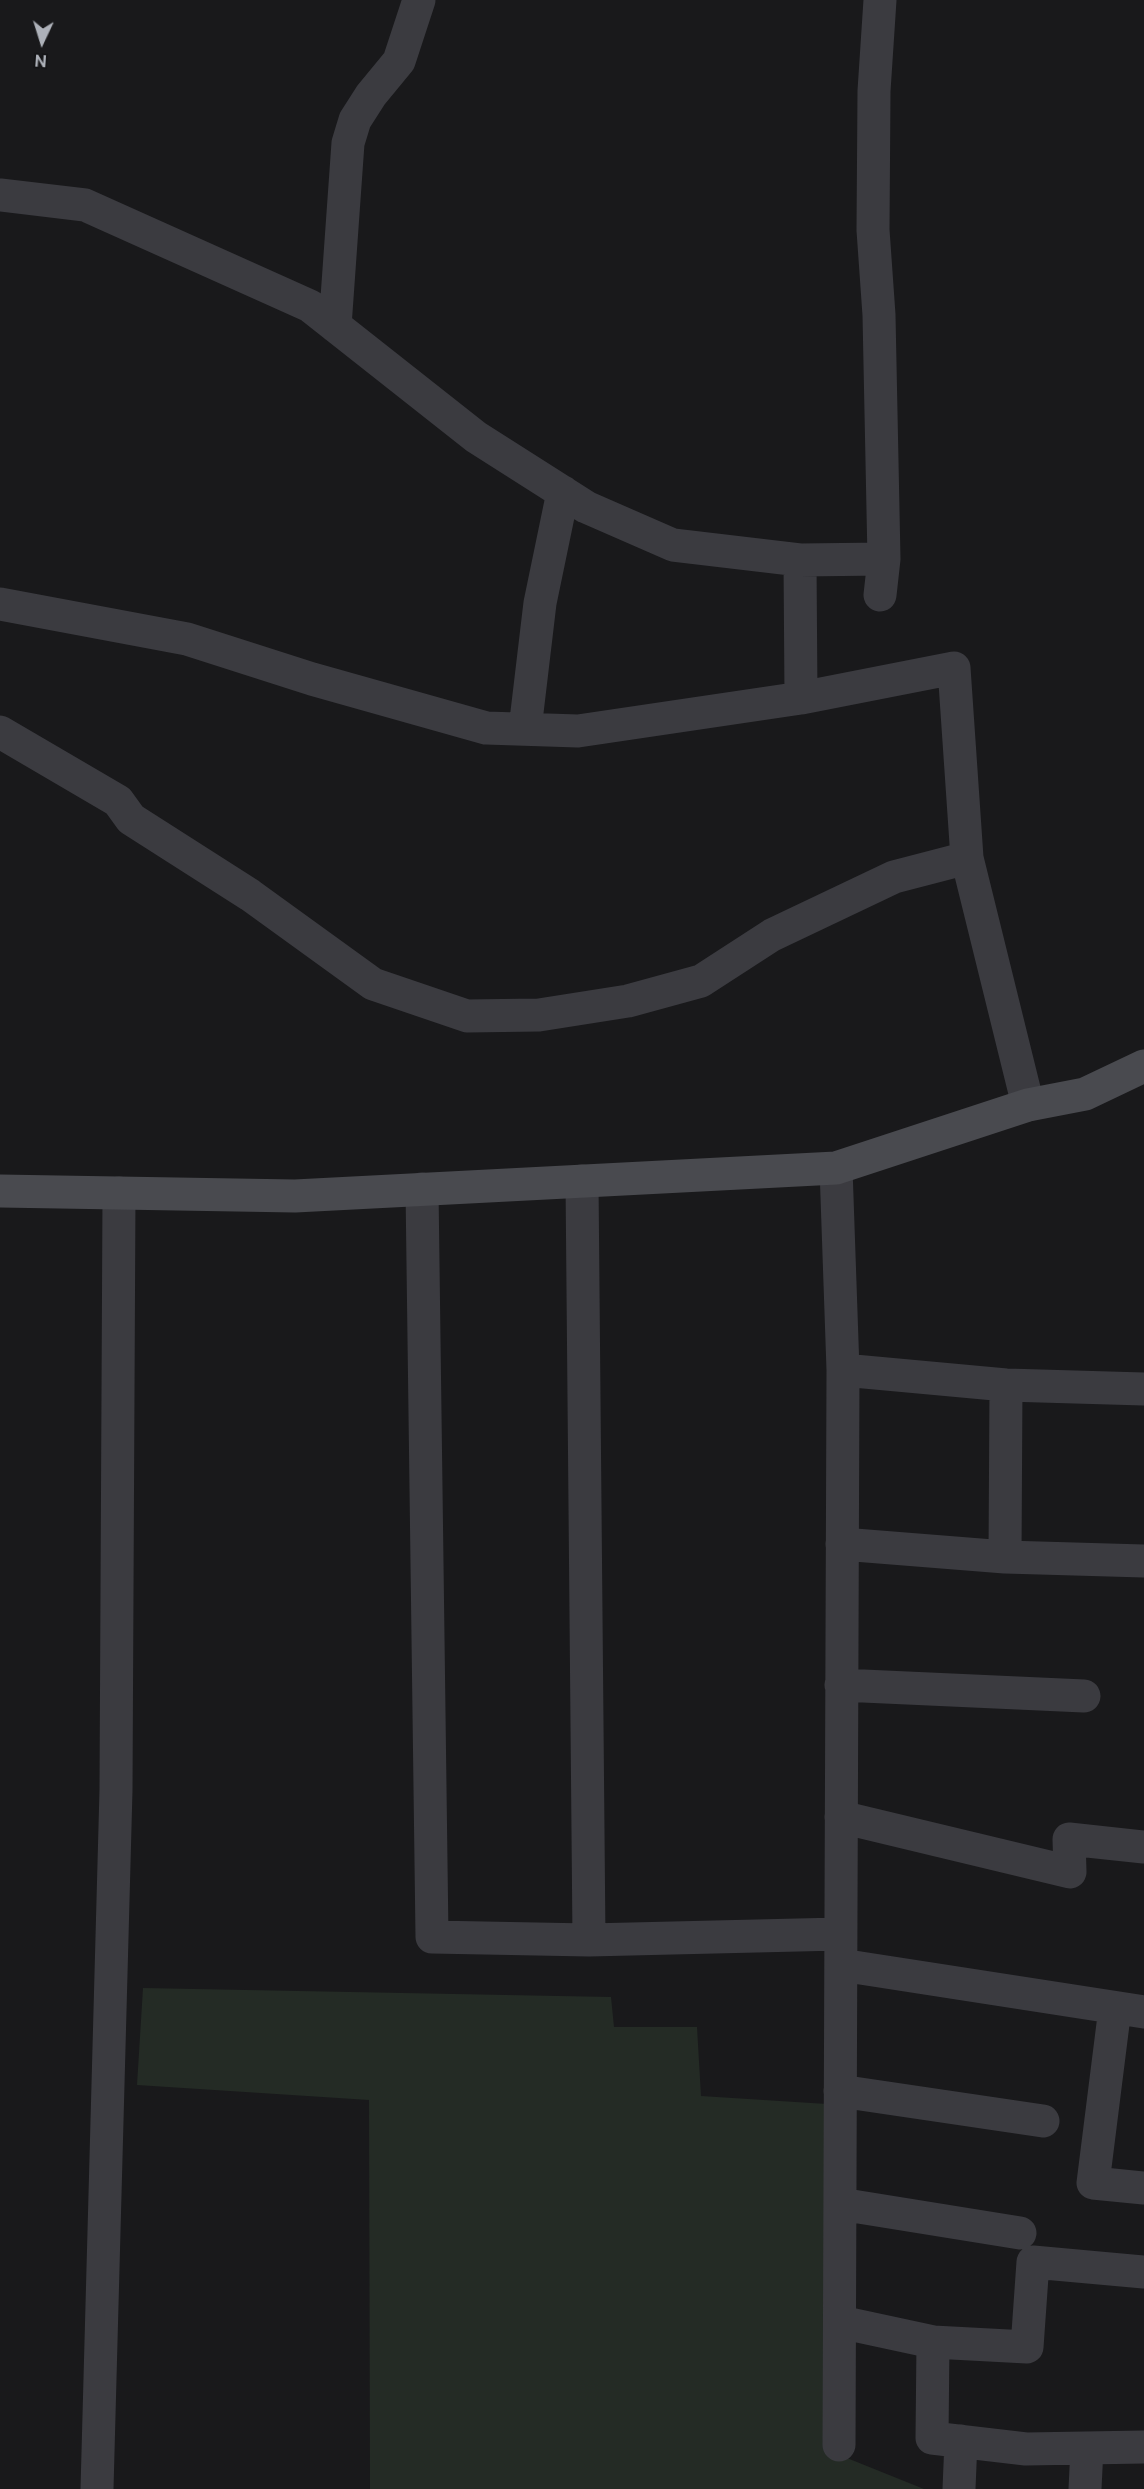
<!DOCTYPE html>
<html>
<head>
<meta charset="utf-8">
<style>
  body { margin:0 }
  #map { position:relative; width:1144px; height:2489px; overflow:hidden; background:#19191b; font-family:"Public Sans",sans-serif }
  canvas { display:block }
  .north { position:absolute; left:12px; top:12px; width:60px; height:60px; -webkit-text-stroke:4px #141416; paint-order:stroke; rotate:184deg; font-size:16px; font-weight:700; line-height:24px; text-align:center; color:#adb1b9 }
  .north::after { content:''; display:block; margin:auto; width:21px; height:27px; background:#adb1b9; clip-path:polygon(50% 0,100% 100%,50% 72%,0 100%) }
</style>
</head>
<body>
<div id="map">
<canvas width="1144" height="2489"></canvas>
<div class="north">N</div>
</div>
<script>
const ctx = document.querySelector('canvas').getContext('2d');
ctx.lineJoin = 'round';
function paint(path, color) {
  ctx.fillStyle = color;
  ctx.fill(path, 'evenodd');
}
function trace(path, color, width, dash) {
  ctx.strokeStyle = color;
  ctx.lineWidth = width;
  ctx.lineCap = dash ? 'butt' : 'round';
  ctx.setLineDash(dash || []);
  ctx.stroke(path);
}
const green = new Path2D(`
  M 143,1988 L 611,1997 L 614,2027 L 697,2027 L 701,2096 L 827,2104 L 837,2454 L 924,2489 L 370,2489 L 369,2100 L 137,2085 Z`);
const street = new Path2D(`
  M 0,195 L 85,205 L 310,306 L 476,437 L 586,507 L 673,545 L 800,560 L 884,559
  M 335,326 L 348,143 L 355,120 L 371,95 L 399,61 L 419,0
  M 800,560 L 801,698
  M 880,595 L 884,559 L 879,315 L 873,230 L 874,91 L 880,0
  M 0,604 L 187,639 L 312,679 L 486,728 L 578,731 L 801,698 L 954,668 L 967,858 L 1028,1105
  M 525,729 L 540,603 L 563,492
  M 0,732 L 118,801 L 131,819 L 250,895 L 373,984 L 467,1016 L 539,1015 L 628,1001 L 701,981 L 772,935 L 894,877 L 967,858
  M 836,1168 L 843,1370 L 839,2445
  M 582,1181 L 589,1940
  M 422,1189 L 432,1937 L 589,1940 L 840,1934
  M 843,1370 L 1006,1385 L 1144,1389
  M 842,1544 L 1005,1557 L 1144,1561
  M 1005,1557 L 1006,1385
  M 841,1685 L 1084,1696
  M 841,1817 L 1070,1872 L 1069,1839 L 1144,1847
  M 841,1965 L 1144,2012
  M 1115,2008 L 1093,2183 L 1144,2188
  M 840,2091 L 1043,2121
  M 840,2204 L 1020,2233
  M 840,2322 L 933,2342 L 932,2438 L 1026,2449 L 1144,2447
  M 933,2342 L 1027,2347 L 1033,2262 L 1144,2272
  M 97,2489 L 116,1790 L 119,1193
  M 959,2489 L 961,2441
  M 1085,2489 L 1087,2448`);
const secondary = new Path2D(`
  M 0,1191 L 295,1196 L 836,1168 L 1028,1105 L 1085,1094 L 1144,1066`);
paint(green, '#242b25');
trace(street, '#3b3b40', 33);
trace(secondary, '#494a4f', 33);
</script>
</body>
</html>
